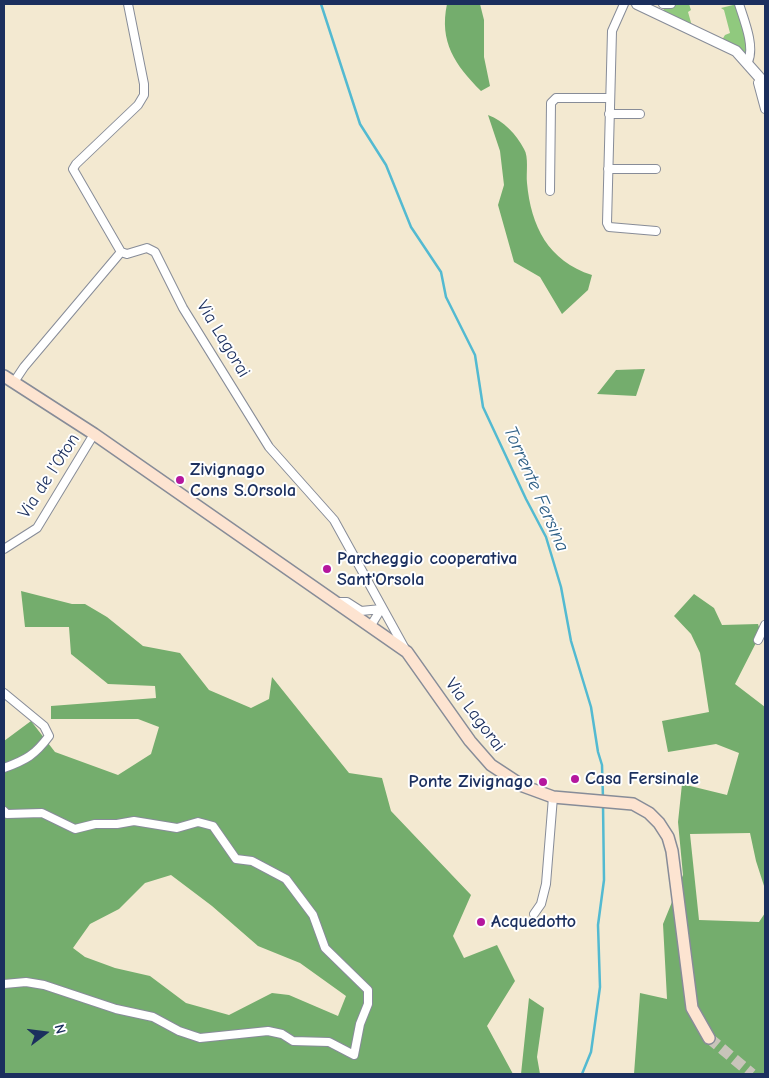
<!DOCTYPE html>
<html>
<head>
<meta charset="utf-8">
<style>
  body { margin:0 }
  #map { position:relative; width:769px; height:1078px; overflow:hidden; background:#f3e9d1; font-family:"Comic Neue",sans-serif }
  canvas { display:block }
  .frame { position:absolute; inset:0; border:5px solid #1b2f5e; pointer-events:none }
  .north { position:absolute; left:20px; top:1008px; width:50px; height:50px; -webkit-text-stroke:4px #fff; paint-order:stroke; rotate:75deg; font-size:14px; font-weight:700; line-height:20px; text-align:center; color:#1b2f5e }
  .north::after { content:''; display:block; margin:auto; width:18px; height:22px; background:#1b2f5e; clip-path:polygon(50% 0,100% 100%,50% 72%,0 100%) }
</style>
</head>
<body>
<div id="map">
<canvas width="769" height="1078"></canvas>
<div class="frame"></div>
<div class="north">N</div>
</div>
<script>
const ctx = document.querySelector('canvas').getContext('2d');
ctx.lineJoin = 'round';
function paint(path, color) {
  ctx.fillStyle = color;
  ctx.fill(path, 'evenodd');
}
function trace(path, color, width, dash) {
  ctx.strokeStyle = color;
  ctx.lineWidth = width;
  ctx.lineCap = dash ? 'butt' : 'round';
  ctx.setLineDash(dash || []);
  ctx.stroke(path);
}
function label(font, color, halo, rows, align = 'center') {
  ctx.font = font + ' "Comic Neue",sans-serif';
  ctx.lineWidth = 4;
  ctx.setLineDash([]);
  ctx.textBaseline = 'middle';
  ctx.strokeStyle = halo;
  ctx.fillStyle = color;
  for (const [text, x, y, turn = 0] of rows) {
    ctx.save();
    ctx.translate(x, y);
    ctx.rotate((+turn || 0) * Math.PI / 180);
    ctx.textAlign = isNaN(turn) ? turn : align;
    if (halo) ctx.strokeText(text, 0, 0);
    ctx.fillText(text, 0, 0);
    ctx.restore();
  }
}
const green = new Path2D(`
  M 675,4 L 689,4 L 691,10 L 688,12 L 692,26 L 663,11 L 665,6 Z
  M 737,4 L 749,56 L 722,40 L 725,35 L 730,33 L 724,10 L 721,8 Z`);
const forest = new Path2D(`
  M 447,4 L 480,4 L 484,20 L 484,57 L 490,86 L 481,91 C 455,65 439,42 447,4 Z
  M 488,115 C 504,121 516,134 524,149 C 529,157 526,173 527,183 C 531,226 548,261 592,275 L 588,290 L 562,314 L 540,277 L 514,262 L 498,205 L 504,185 L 500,151 Z
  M 645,369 L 636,396 L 597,394 L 616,370 Z
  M 21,591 L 72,604 L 85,604 L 107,617 L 143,646 L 180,653 L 209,690 L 251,708 L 269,699 L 272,677 L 349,773 L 382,778 L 391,811 L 471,895 L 453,936 L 464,958 L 497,945 L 515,981 L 487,1026 L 513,1074 L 4,1074 L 4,741 L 31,721 L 55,752 L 118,775 L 151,754 L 159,727 L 138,719 L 51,719 L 51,706 L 156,698 L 155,686 L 108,684 L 71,654 L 69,627 L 25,627 ZM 171,875 L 212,906 L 258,946 L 300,963 L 346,996 L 338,1016 L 289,995 L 272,993 L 229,1015 L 186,1003 L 150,976 L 115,968 L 85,957 L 73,948 L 90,924 L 119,909 L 145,883 Z
  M 694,594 L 714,608 L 722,625 L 758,624 L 761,633 L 735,684 L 765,707 L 765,889 L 756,861 L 750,833 L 690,834 L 699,920 L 759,922 L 765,913 L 765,1074 L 634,1074 L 640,993 L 667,999 L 663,924 L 683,875 L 678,822 L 682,784 L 727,795 L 739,753 L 716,744 L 668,752 L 662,721 L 709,712 L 700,653 L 691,634 L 674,616 Z
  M 529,998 L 544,1008 L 537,1057 L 540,1074 L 521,1074 Z`);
const stream = new Path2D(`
  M 321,4 L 360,124 L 386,165 L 411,227 L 441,272 L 446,297 L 475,355 L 483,407 L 526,499 L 546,537 L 561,587 L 571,641 L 591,707 L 598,752 L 602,765 L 603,798
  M 582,1074 L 591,1052 L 600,987 L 598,925 L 604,880 L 603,804`);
const secondaryTunnel = new Path2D(`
  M 709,1038 L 752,1074`);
const minor = new Path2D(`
  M 624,4 L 612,31 L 607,223 L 609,227 L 656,231
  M 663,4 L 671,4
  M 739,4 C 744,20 755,46 748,62
  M 758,83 L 765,109
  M 609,114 L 640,114
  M 608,169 L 656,169
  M 550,191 L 551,103 L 556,98 L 609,98
  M 121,252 L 127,254 L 147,248 L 155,252 L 183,308 L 269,447 L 334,520 L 404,647
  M 121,252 L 73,169 L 76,164 L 138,105 L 144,95 L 144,84 L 128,4
  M 14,382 L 24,367 L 121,252
  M 4,549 L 37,528 L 94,434
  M 336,602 L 347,602 L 361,611 L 381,609
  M 370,627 L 381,609
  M 758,640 L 765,625
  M 4,693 L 44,726 L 49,736 C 35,755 26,760 4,768
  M 4,811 L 7,814 L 42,813 L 75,829 L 95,824 L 117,824 L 134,821 L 177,828 L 198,822 L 213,826 L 236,859 L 252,861 L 286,879 L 313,915 L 325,948 L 368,990 L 368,1004 L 360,1024 L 354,1055 L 329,1042 L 293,1041 L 282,1034 L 268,1031 L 200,1038 L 179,1031 L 153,1017 L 116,1009 L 44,985 L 26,982 L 4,984
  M 534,914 L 541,904 L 546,884 L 553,797`);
const tertiary = new Path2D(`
  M 637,4 L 736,51 L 760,78 L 765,91`);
const secondary = new Path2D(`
  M 4,376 L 94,434 L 407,652 L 470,741 L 491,765 L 523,786 L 553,797 L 633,804 L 649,813 L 659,823 L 668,837 L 672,851 L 692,1008 L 709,1038`);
const markers = [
  [180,480,5,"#b5179e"],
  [327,569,5,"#b5179e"],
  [575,779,5,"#b5179e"],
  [543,782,5,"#b5179e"],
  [481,922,5,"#b5179e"]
];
const streetNames = [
  ["Via Lagorai",223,339,59],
  ["Via de l'Oton",49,476,-57],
  ["Via Lagorai",475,715,53]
];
const poiNames = [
  ["Zivignago",190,470],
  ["Cons S.Orsola",190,491],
  ["Parcheggio cooperativa",337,559],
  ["Sant'Orsola",337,580],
  ["Casa Fersinale",585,779],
  ["Ponte Zivignago",533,782,"right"],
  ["Acquedotto",491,922]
];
const waterNames = [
  ["Torrente Fersina",536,489,66]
];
paint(green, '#90c97e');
paint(forest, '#74ad6d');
trace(stream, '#53bad1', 2.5);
trace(secondaryTunnel, '#c8c4ba', 11, [11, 5.5]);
trace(minor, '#878c98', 10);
trace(tertiary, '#878c98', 12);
trace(secondary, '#878c98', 14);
trace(minor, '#fff', 8);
trace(tertiary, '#fff', 10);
trace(secondary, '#fde4d1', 11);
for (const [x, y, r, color] of markers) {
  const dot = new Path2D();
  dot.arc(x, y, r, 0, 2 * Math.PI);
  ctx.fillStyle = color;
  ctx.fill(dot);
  trace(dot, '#fff', 2);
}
label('18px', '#1b2f5e', '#fff', streetNames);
label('bold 18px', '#1b2f5e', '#fff', poiNames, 'left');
label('italic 19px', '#2f6086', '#fff', waterNames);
</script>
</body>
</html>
